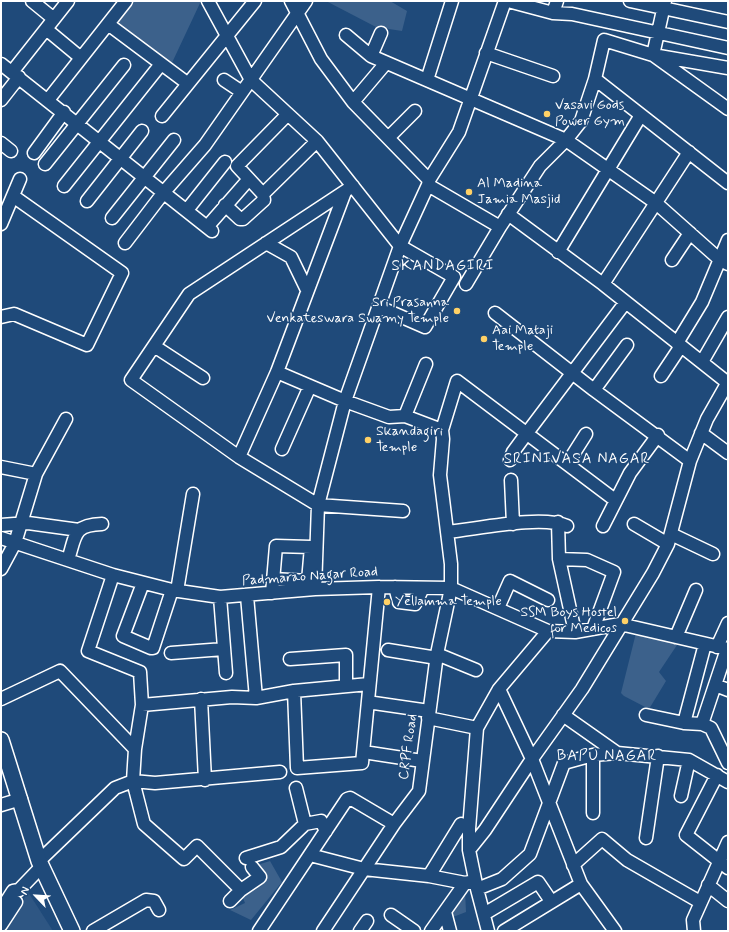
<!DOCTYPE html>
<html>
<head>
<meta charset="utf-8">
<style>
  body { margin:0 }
  #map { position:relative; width:729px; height:932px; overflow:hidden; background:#1f4a7a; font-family:Mynerve,sans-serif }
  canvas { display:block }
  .frame { position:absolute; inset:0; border:2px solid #fff; pointer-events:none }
  .north { position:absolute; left:16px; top:876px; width:40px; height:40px; -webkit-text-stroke:3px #1f4a7a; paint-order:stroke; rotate:295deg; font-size:11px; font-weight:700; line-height:16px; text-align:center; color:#fff }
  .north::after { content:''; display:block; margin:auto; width:14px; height:18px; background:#fff; clip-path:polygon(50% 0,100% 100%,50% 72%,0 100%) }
</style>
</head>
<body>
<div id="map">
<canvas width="729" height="932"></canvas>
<div class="frame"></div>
<div class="north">N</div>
</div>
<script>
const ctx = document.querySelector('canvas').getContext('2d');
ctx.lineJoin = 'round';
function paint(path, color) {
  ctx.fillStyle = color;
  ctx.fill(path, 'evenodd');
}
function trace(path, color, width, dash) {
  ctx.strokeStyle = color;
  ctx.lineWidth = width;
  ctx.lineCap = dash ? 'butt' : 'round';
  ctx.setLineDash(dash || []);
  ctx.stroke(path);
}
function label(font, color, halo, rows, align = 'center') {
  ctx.font = font + ' Mynerve,sans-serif';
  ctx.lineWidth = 3.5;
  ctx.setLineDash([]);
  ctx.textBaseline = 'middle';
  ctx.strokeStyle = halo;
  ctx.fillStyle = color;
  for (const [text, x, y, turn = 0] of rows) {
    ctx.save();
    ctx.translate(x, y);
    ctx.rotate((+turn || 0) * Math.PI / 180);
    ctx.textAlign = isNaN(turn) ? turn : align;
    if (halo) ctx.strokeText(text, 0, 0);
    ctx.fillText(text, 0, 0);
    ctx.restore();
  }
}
const built = new Path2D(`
  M 28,892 L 53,931 L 4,931 Z`);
const green = new Path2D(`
  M 130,1 L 201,1 L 170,67 L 112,23 Z
  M 326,1 L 390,1 L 407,11 L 402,31 L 376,27 Z
  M 636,633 L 679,642 L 659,672 L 666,681 L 649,709 L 624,696 L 621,693 Z
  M 270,861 L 282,882 L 251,920 L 230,910 L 245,903 L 241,893 L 255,890 L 264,878 L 254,866 Z
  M 465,891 L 466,912 L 448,919 L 449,931 L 437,931 Z`);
const minor = new Path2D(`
  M 32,1 L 54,19
  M 208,1 L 251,80 L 317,141 L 400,246 L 454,277 L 425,327 L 379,307
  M 291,1 L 321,59 L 353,102 L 429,180
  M 508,1 L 553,13 L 572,14 L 728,48
  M 630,1 L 728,22
  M 665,1 L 653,55 L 728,68
  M 553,13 L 557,1
  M 108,24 L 187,83
  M 46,29 L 81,58
  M 381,33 L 371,56 L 566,140 L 656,203 L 719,259 L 728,264
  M 346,35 L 371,56
  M 486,53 L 553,76
  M 1,64 L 212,231
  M 12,72 L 68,1
  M 595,79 L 728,183
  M 224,80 L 242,92
  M 427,80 L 452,1
  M 1,100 L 19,77
  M 48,100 L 126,1
  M 353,102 L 386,63
  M 288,114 L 237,166 L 263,194 L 317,141
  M 162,116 L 255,1
  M 389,137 L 415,111
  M 1,143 L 11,151
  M 34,153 L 64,112
  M 45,164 L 124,65
  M 428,185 L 500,227
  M 64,186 L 161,64
  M 353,186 L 189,294 L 131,380 L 239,457 L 318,505 L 403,511
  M 87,201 L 142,131
  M 225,205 L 240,219 L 243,219 L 264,200 L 263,194
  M 187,210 L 225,162
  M 508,214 L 603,284 L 728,383
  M 112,218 L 174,140
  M 1,224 L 20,179
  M 207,227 L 249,179
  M 125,243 L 164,192 L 205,145 L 306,1
  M 266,243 L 291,257 L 307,290
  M 558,252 L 641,115
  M 672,260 L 690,233
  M 466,284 L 500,227 L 540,166 L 566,140 L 581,121 L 595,79 L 604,40 L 653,55 L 728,109
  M 603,284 L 689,152
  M 495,313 L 594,390 L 690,461
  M 1,317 L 14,314 L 87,345 L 122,273 L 13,196
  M 677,343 L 702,302 L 728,240
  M 154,346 L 203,378
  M 702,362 L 728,317
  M 277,372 L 345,401 L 389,417 L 405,416 L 442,430
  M 661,376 L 681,346
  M 594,390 L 627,345
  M 405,416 L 426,364
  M 701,433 L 728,453
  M 282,449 L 310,386
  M 239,457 L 277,372 L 345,192
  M 510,460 L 513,452 L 527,433 L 625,303
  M 567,464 L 586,434
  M 1,467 L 36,474
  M 511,480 L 513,524
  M 558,522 L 559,559 L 575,632
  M 634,524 L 668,544
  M 1,525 L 28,523 L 79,530
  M 603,526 L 630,473 L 658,435
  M 447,532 C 478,529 541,515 567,526
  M 671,534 L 713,554
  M 1,538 L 113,575 L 172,590 L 220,597 L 315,589 L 379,587 L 451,588 L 548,631 L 575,632 L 620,624 L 728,649
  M 559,559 L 587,560 L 614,572 L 593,629
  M 68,560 C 76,535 73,525 102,524
  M 1,569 L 15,543 L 36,474 L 66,419
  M 113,575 L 88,651 L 140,672 L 142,705 L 135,749 L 133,781 L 144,824 L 184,859 L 197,846 L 241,890
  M 143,583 L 123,636 L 151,648 L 153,648 L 172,590
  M 395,587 L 399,602 L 415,604 L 423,588
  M 315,589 L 318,505 L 345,401 L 400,246 L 428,185 L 429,180 L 459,132 L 505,1
  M 177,591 L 193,494
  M 272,593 L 276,546 L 311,547 L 308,581 L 273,579
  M 247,596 L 256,698
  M 220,597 L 226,673
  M 498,608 L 510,581 L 548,600
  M 676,637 L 696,590
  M 717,647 L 728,623
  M 388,650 L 437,658
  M 171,653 L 224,649
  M 437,654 L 476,670
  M 290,659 L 346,655 L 346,686
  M 715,685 L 728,690
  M 499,689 L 532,759 L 581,884 L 615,931
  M 294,691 L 297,768 L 362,763 L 379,587
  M 1,699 L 60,671 L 135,749
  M 201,699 L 205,780
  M 374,703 L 429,711
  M 142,705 L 232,697 L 256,698 L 294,691 L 369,684
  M 563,715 L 617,753 L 689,760 L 728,782
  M 646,715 L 684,723 L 702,724 L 711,728 L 728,763
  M 428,718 L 477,728
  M 684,723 L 705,644
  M 702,724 L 727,649
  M 370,753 L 422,761
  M 717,775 L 686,835 L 728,868
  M 296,788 L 305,824
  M 681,796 L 689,760
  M 1,805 L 21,799
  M 593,813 L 593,755
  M 646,838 L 658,756
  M 469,850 L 485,830 L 532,759 L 582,689 L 653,573 L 668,544 L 690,461 L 707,419 L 728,382
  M 310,855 L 364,869 L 429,876 L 465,883 L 475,881
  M 246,858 L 281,847 L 305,824 L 321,821 L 326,831
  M 39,861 L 115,788 L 133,781 L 155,783 L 280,772
  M 573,865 L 602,839 L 627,860 L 700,902
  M 429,876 L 461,824 L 469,829
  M 708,885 L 728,901
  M 477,889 L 502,879 L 530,854 L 564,763 L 593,755 L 617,753
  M 230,901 L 241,890 L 260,877 L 252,867
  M 1,910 L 13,891 L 19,890 L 42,866
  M 445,912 L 450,931
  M 484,914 L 538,882 L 551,901
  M 391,915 L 414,931
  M 1,925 L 16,902
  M 93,931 L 146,900 L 154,901 L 159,910
  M 259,931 L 347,799 L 350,798 L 394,824
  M 323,931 L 394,824 L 419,791 L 437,654 L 451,588 L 451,564 L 440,475 L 443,439 L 442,430 L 457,381 L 615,500
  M 360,931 L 367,921
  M 431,931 L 465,883
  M 488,931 L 477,889 L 469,850 L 469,829 L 477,728 L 499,689 L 548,631
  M 504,931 L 581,884
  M 694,931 L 693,920 L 728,842`);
const major = new Path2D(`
  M 1,740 L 39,861 L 72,931`);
const markers = [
  [547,114,4,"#ffd166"],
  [469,192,4,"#ffd166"],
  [457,311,4,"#ffd166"],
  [484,339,4,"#ffd166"],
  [368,440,4,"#ffd166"],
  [387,602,4,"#ffd166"],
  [625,621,4,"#ffd166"]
];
const poiNames = [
  ["Vasavi Gods",555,106],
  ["Power Gym",555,122],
  ["Al Madina",477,184],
  ["Jamia Masjid",477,200],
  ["Sri Prasanna",449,303,"right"],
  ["Venkateswara Swamy Temple",449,319,"right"],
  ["Aai Mataji",492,331],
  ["Temple",492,347],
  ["Skandagiri",376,432],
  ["Temple",376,448],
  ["Yellamma Temple",395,602],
  ["SSM Boys Hostel",617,613,"right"],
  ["for Medicos",617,629,"right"]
];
const streetNames = [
  ["Padmarao Nagar Road",310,577,-4],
  ["CRPF Road",409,747,-82]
];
const neighbourhoodNames = [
  ["SKANDAGIRI",443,267],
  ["SRINIVASA NAGAR",577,460],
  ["BAPU NAGAR",607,757]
];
paint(built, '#2e5683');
paint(green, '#3c618b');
trace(minor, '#fff', 15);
trace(major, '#fff', 18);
trace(minor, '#1f4a7a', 12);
trace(major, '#1f4a7a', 15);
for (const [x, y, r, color] of markers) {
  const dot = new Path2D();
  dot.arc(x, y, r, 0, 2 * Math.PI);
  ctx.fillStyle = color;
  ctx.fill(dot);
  trace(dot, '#1f4a7a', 1.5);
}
label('14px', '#fff', '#1f4a7a', poiNames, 'left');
label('14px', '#fff', '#1f4a7a', streetNames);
ctx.letterSpacing = '1px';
label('15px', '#fff', '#1f4a7a', neighbourhoodNames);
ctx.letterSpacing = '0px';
</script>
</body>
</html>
